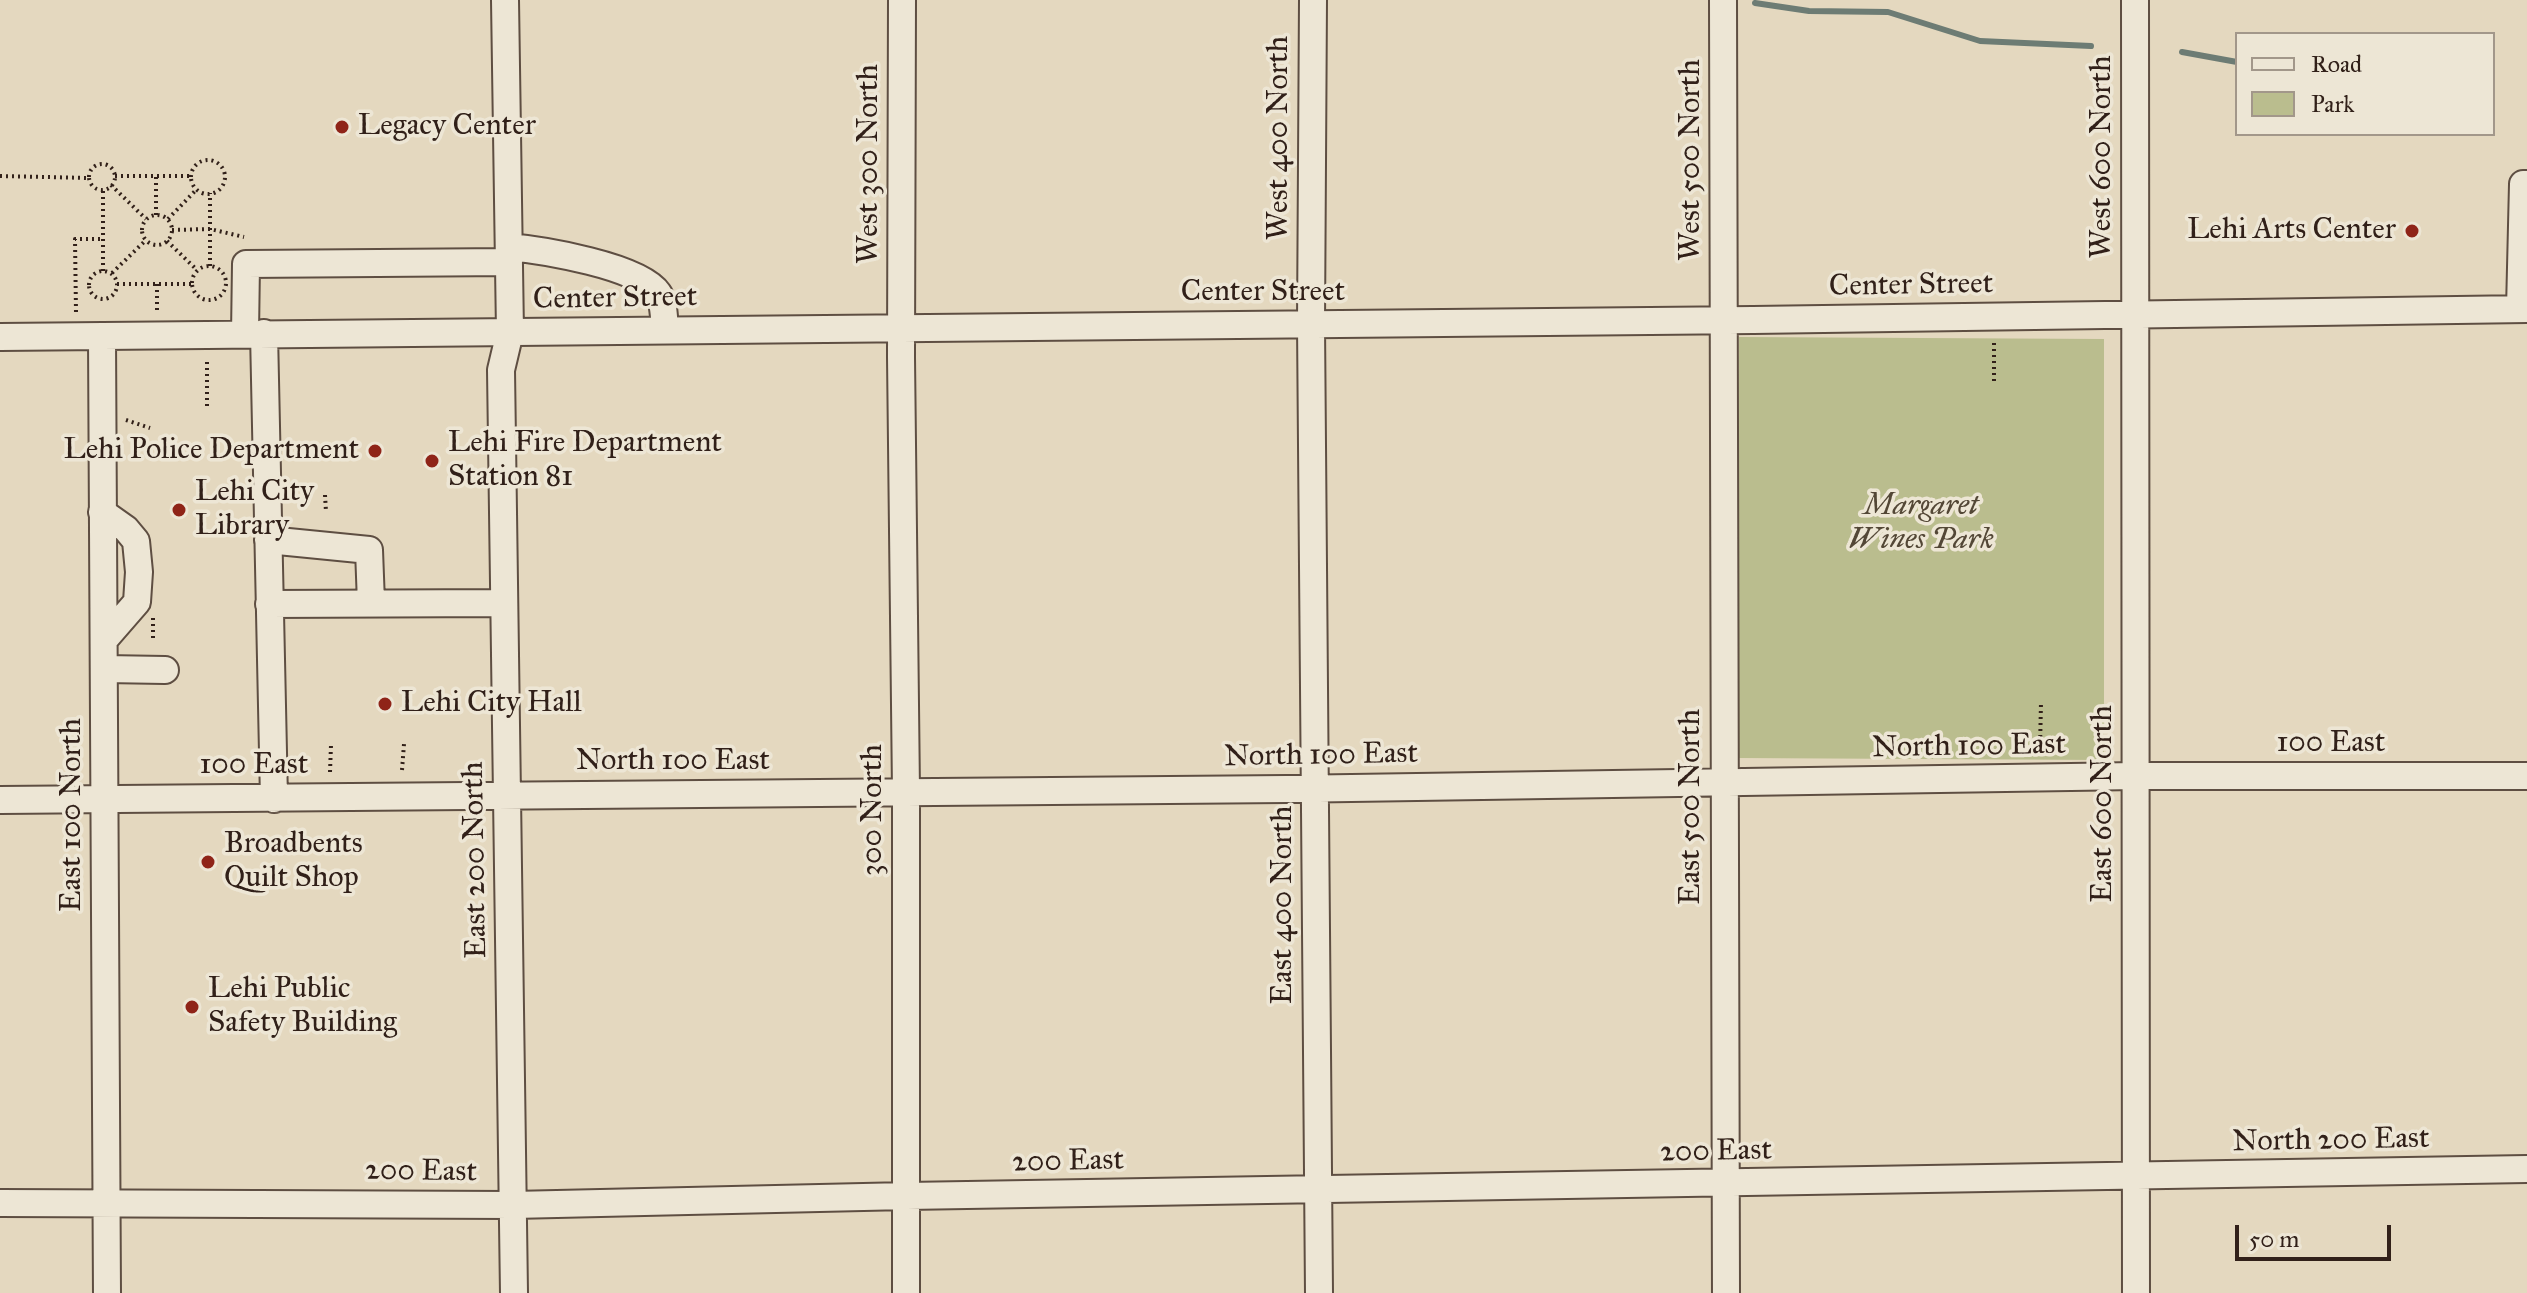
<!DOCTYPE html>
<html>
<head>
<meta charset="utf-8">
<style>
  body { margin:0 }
  #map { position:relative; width:2527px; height:1293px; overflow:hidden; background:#e4d8bf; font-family:"IM FELL Great Primer",serif }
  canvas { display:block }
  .legend { position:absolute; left:2235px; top:32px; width:260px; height:104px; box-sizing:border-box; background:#ede6d5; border:2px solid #a2978a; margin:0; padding:10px 14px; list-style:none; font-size:24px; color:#312019 }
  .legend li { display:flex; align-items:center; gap:16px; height:40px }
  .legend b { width:40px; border:2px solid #a2978a }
  .scale { position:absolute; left:2235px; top:1225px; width:156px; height:36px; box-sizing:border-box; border:4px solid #312019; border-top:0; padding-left:10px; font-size:24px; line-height:28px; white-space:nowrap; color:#312019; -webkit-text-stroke:6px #ede6d5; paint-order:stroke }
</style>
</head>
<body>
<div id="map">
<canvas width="2527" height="1293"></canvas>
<ul class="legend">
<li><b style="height:10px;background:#ede6d5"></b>Road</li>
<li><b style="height:22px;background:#babd8e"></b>Park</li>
</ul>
<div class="scale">50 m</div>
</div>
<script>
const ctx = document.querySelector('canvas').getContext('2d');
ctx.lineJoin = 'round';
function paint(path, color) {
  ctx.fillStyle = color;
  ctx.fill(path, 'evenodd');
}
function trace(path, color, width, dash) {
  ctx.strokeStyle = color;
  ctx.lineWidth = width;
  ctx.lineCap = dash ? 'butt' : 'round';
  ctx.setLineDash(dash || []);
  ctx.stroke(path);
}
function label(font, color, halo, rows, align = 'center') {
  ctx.font = font + ' "IM FELL Great Primer",serif';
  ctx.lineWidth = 7;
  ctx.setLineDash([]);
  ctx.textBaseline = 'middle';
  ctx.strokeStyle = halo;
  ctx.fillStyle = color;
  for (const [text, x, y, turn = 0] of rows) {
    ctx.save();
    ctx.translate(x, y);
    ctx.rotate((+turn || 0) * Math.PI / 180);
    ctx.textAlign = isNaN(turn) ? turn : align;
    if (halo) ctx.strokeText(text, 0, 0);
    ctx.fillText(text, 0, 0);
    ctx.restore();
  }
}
const green = new Path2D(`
  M 1739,337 L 2104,339 L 2104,760 L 1737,758 Z`);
const stream = new Path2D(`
  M 1755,3 L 1809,11 L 1888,12 L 1980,41 L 2091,46
  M 2182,52 L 2237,62`);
const path = new Path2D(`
  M191 177a17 17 0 1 1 34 0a17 17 0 1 1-34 0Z
  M89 177a13 13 0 1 1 26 0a13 13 0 1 1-26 0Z
  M 0,176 L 89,178
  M 115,176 L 191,176
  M 156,177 L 156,215
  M 111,185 L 146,219
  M142 230a15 15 0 1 1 30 0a15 15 0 1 1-30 0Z
  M 168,219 L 197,189
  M 172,230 L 210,229 L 244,237
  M 167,241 L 197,270
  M192 283a17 17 0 1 1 34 0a17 17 0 1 1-34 0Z
  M 210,266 L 210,193
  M89 285a14 14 0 1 1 28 0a14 14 0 1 1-28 0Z
  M 103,271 L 103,190
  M 112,273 L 146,240
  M 117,284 L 191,284
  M 157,284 L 157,313
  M 76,312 L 75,239 L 103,239
  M 1994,343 L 1994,385
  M 207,406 L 207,362
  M 126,420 L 150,428
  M 325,495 L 326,512
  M 153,618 L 153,640
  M 2040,749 L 2041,702
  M 402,770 L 404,744
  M 330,772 L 331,745`);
const minor = new Path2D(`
  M 505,0 L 510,332 L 501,370 L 514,1293
  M 902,0 L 901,357 L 906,791 L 906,1293
  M 1313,0 L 1311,324 L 1319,1293
  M 1723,0 L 1726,1293
  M 2135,0 L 2136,1293
  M 509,247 C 542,250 640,266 658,293 C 664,301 664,319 665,330
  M 2520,309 L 2523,184 L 2527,184
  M 264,333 L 274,799
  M 245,334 L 246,264 L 509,262
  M 0,337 L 1753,320 L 2527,309
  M 102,337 L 107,1293
  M 102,512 L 126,529 L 136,541 L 139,572 L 137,602 L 104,640
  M 268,540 L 369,550 L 371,603
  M 269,604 L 504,603
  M 105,669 L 165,670
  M 0,800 L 1286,789 L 2136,776 L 2527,776
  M 0,1203 L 513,1205 L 907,1196 L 2527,1169`);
const markers = [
  [342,127,8,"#8f2418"],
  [2412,231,8,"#8f2418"],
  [375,451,8,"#8f2418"],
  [432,461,8,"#8f2418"],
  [179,510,8,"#8f2418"],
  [385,704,8,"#8f2418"],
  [208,862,8,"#8f2418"],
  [192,1007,8,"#8f2418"]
];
const poiNames = [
  ["Legacy Center",358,127],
  ["Lehi Arts Center",2396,231,"right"],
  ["Lehi Fire Department",448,444],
  ["Station 81",448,478],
  ["Lehi Police Department",359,451,"right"],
  ["Lehi City",195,493],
  ["Library",195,527],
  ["Lehi City Hall",401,704],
  ["Broadbents",224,845],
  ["Quilt Shop",224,879],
  ["Lehi Public",208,990],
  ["Safety Building",208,1024]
];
const streetNames = [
  ["West 400 North",1280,138,-90],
  ["West 600 North",2103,157,-90],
  ["West 500 North",1692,160,-90],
  ["West 300 North",870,164,-90],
  ["Center Street",1911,286,-1],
  ["Center Street",1263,293],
  ["Center Street",615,299,-1],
  ["100 East",2331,744],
  ["North 100 East",1969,747,-1],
  ["North 100 East",1321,756,-1],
  ["North 100 East",673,762],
  ["100 East",254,766],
  ["East 600 North",2104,804,-90],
  ["East 500 North",1692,807,-90],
  ["300 North",874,810,-90],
  ["East 100 North",73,815,-90],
  ["East 200 North",476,860,-91],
  ["East 400 North",1284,905,-90],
  ["North 200 East",2331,1141,-1],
  ["200 East",1716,1152,-1],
  ["200 East",1068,1162,-1],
  ["200 East",421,1172,1]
];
const parkNames = [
  ["Margaret",1921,507],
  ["Wines Park",1921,541]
];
paint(green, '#babd8e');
trace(stream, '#6d7c74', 6);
trace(minor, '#5e4e42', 30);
trace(path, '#312019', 4, [2, 4]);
trace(minor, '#ede6d5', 26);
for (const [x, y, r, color] of markers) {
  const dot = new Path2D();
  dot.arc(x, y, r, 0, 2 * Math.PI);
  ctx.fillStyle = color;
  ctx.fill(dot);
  trace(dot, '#ede6d5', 3);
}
label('30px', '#312019', '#ede6d5', poiNames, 'left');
label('30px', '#312019', '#ede6d5', streetNames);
label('italic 30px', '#534736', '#ede6d5', parkNames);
</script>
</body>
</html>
